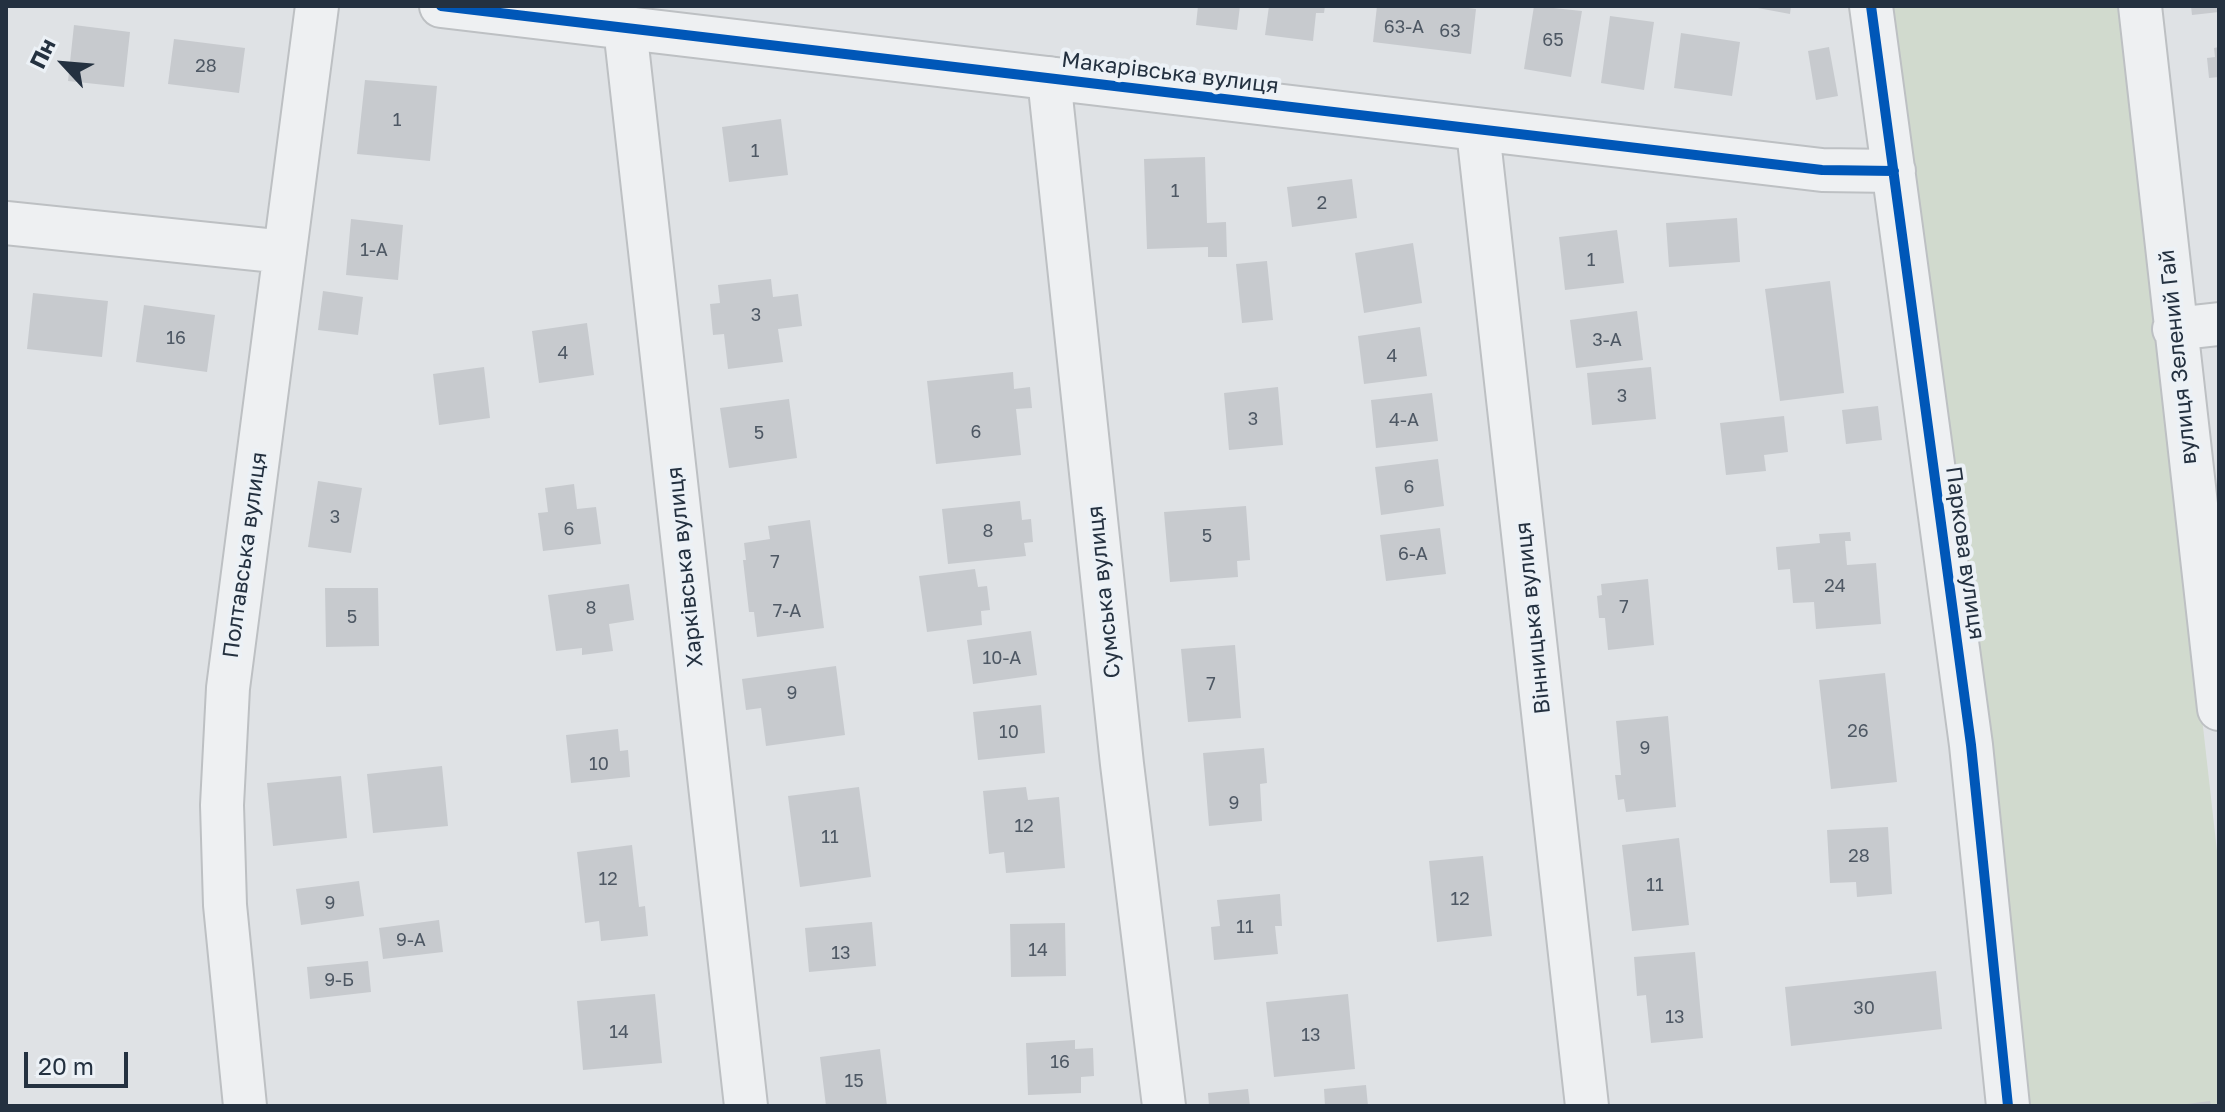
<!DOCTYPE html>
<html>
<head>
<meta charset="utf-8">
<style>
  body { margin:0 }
  #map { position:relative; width:2225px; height:1112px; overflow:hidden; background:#dfe2e5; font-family:"Golos Text",sans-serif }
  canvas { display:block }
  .frame { position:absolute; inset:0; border:8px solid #243140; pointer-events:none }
  .north { position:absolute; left:24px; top:24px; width:80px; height:80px; -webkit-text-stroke:6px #ecf1f6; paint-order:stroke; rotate:296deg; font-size:22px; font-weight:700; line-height:32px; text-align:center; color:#243140 }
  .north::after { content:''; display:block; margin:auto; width:28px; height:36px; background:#243140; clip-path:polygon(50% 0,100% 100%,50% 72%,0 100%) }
  .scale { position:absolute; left:24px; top:1052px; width:104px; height:36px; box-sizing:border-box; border:4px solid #243140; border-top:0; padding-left:10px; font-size:24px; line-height:28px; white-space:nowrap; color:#243140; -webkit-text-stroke:6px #ecf1f6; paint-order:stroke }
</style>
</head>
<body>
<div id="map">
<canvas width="2225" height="1112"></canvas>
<div class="frame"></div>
<div class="north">Пн</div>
<div class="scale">20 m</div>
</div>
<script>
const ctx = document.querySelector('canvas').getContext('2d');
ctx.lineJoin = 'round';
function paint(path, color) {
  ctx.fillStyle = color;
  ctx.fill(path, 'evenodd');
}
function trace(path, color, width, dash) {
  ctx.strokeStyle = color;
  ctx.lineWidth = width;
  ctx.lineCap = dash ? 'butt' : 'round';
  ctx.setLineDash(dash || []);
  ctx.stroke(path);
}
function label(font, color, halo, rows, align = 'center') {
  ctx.font = font + ' "Golos Text",sans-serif';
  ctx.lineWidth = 8;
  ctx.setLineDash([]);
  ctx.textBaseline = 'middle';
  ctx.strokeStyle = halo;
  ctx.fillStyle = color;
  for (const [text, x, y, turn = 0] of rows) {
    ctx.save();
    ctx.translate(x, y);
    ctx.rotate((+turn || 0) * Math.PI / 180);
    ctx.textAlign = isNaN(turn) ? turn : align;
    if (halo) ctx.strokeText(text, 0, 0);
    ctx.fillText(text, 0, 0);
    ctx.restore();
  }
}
const green = new Path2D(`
  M 1889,6 L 2122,6 L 2219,869 L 2219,1106 L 2023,1106 Z`);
const building = new Path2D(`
  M 1198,6 L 1240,6 L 1237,30 L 1196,25 Z
  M 1269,6 L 1325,6 L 1324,13 L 1316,13 L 1313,41 L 1265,35 Z
  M 1377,6 L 1454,6 L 1476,9 L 1471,54 L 1373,42 Z
  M 1534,6 L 1582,11 L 1571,77 L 1524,69 Z
  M 1747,6 L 1791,6 L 1790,14 Z
  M 2191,6 L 2219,6 L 2219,12 L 2192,15 Z
  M 1610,16 L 1654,22 L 1644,90 L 1601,83 Z
  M 74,25 L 130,32 L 124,87 L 68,81 Z
  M 1681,33 L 1740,42 L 1732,96 L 1674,88 Z
  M 174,39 L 245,48 L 239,93 L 168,84 Z
  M 1829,47 L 1838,96 L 1816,100 L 1808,51 Z
  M 2219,47 L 2219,77 L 2209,78 L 2207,58 L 2215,57 L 2214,48 Z
  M 365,80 L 437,86 L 430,161 L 357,154 Z
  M 781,119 L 788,175 L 729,182 L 722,127 Z
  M 1205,157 L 1207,223 L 1226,222 L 1227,257 L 1208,257 L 1208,247 L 1147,249 L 1144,159 Z
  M 1352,179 L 1357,218 L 1292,227 L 1287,187 Z
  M 1737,218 L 1740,262 L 1669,267 L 1666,223 Z
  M 351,219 L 403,225 L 398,280 L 346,275 Z
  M 1617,230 L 1624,283 L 1565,290 L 1559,237 Z
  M 1413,243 L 1422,303 L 1364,313 L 1355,253 Z
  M 1267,261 L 1273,320 L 1242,323 L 1236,264 Z
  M 771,279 L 773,297 L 798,294 L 802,326 L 778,329 L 783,362 L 728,369 L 724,334 L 713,335 L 710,304 L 720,303 L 718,285 Z
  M 1830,281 L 1844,393 L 1780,401 L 1765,289 Z
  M 323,291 L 363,297 L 358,335 L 318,330 Z
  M 33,293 L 108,301 L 102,357 L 27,349 Z
  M 144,305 L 215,315 L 207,372 L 136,362 Z
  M 1637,311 L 1643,360 L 1576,368 L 1570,320 Z
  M 587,323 L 594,375 L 539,383 L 532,331 Z
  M 1420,327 L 1427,376 L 1364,384 L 1358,336 Z
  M 484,367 L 490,418 L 439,425 L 433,374 Z
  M 1651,367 L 1656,419 L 1592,425 L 1587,373 Z
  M 1013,372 L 1014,389 L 1030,387 L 1032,408 L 1016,409 L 1021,455 L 936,464 L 927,381 Z
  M 1278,387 L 1283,445 L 1229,450 L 1224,393 Z
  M 1432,393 L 1438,441 L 1376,448 L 1371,400 Z
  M 789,399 L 797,458 L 729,468 L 720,408 Z
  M 1878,406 L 1882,440 L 1846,444 L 1842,410 Z
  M 1784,416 L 1788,452 L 1764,455 L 1766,471 L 1726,475 L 1720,423 Z
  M 1438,459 L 1444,506 L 1381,515 L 1375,467 Z
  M 318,481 L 362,488 L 351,553 L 308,547 Z
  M 574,484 L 577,509 L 596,507 L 601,544 L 543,551 L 538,513 L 548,512 L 545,488 Z
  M 1020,501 L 1022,520 L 1031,519 L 1033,542 L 1024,543 L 1026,556 L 948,564 L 942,509 Z
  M 1246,506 L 1250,560 L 1237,561 L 1238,577 L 1170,582 L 1164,512 Z
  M 810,520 L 824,628 L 757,637 L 754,612 L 749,612 L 743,560 L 746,560 L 744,543 L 770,539 L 768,526 Z
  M 1440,528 L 1446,574 L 1386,581 L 1380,535 Z
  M 1850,532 L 1851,541 L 1845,541 L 1847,565 L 1876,563 L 1881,624 L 1816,629 L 1814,602 L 1793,603 L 1790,569 L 1778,570 L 1776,547 L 1820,543 L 1819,534 Z
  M 975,569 L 978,587 L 987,586 L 990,610 L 981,611 L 982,625 L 927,632 L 919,576 Z
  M 1648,579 L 1654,645 L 1608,650 L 1605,618 L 1599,618 L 1597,596 L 1602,595 L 1601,584 Z
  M 629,584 L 634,620 L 609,624 L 613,651 L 582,655 L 582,648 L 556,651 L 548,595 Z
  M 325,588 L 378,588 L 379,646 L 326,647 Z
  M 1031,631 L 1037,675 L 973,684 L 967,640 Z
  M 1235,645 L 1241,718 L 1188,722 L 1181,649 Z
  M 836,666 L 845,735 L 766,746 L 761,708 L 746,710 L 742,679 Z
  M 1885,673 L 1897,782 L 1831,789 L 1819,680 Z
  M 1041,705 L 1045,753 L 978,760 L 973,712 Z
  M 1668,716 L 1676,807 L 1626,812 L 1624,799 L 1618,800 L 1615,775 L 1621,775 L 1616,721 Z
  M 618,729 L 620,751 L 628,750 L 630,777 L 571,783 L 566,735 Z
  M 1264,748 L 1267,783 L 1260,784 L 1262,821 L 1209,826 L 1203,753 Z
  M 442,766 L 448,826 L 373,833 L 367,774 Z
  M 341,776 L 347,838 L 273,846 L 267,783 Z
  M 859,787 L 871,877 L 800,887 L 788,796 Z
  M 1026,787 L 1028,800 L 1059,797 L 1065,868 L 1006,873 L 1004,852 L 989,854 L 983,791 Z
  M 1888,827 L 1892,894 L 1857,897 L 1856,882 L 1830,883 L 1827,830 Z
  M 1679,838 L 1689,925 L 1632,931 L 1622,845 Z
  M 632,845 L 639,907 L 645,906 L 648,936 L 601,941 L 599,921 L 585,923 L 577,852 Z
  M 1483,856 L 1492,936 L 1437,942 L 1429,861 Z
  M 359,881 L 364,916 L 301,925 L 296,889 Z
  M 1280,894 L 1282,926 L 1275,926 L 1278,954 L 1214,960 L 1211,927 L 1220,926 L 1217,900 Z
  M 439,920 L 443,952 L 383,959 L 379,928 Z
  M 872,922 L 876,966 L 809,972 L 805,928 Z
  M 1065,923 L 1066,976 L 1011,977 L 1010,924 Z
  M 1695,952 L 1703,1038 L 1651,1043 L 1646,995 L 1637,996 L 1634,957 Z
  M 368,961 L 371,992 L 310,999 L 307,967 Z
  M 1936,971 L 1942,1029 L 1791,1046 L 1785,987 Z
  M 655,994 L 662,1063 L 583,1070 L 577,1001 Z
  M 1348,994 L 1355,1069 L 1274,1077 L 1266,1002 Z
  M 1075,1040 L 1075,1049 L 1093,1048 L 1094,1076 L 1081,1077 L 1081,1093 L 1028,1095 L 1026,1043 Z
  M 880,1049 L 887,1106 L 826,1106 L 820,1057 Z
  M 1366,1085 L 1368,1106 L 1325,1106 L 1324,1089 Z
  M 1248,1089 L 1250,1106 L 1209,1106 L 1208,1093 Z
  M 2210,1101 L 2211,1106 L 2187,1106 L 2187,1104 Z`);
const street = new Path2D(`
  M 441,6 L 1822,170 L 1894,171
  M 1871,6 L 1971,745 L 2008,1106
  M 2140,6 L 2219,709
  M 625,28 L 746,1106
  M 1049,78 L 1122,764 L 1164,1106
  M 1478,131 L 1587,1106
  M 6,223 L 285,252
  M 2174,329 L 2219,324
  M 245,1106 L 225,905 L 222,805 L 228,688 L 317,6`);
const cycleway = new Path2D(`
  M 441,6 L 1822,170 L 1894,171
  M 1871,6 L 1971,745 L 2008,1106`);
const numberNames = [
  ["63-А",1404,27],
  ["63",1450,31],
  ["65",1553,40],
  ["28",206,66],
  ["1",397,120],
  ["1",755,151],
  ["1",1175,191],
  ["2",1322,203],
  ["1-А",374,250],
  ["1",1591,260],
  ["3",756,315],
  ["16",176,338],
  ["3-А",1607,340],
  ["4",563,353],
  ["4",1392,356],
  ["3",1622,396],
  ["3",1253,419],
  ["4-А",1404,420],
  ["6",976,432],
  ["5",759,433],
  ["6",1409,487],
  ["3",335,517],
  ["6",569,529],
  ["8",988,531],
  ["5",1207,536],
  ["6-А",1413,554],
  ["7",775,562],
  ["24",1835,586],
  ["7",1624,607],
  ["8",591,608],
  ["7-А",787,611],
  ["5",352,617],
  ["10-А",1002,658],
  ["7",1211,684],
  ["9",792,693],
  ["26",1858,731],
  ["10",1009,732],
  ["9",1645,748],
  ["10",599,764],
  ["9",1234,803],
  ["12",1024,826],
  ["11",830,837],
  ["28",1859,856],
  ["12",608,879],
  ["11",1655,885],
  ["12",1460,899],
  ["9",330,903],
  ["11",1245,927],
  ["9-А",411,940],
  ["14",1038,950],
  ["13",841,953],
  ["9-Б",339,980],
  ["30",1864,1008],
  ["13",1675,1017],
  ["14",619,1032],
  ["13",1311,1035],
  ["16",1060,1062],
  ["15",854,1081]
];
const streetNames = [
  ["Макарівська вулиця",1170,73,7],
  ["вулиця Зелений Гай",2178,357,-96],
  ["Паркова вулиця",1965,553,82],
  ["Полтавська вулиця",245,555,-82],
  ["Харківська вулиця",685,567,-96],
  ["Сумська вулиця",1104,592,-96],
  ["Вінницька вулиця",1533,618,-96]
];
paint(green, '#d1dace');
paint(building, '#c7cace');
trace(street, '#bdc0c3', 46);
trace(street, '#eef0f2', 42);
trace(cycleway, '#0057b8', 10);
label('18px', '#4e5864', null, numberNames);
label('22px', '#243140', '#ecf1f6', streetNames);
</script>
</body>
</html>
